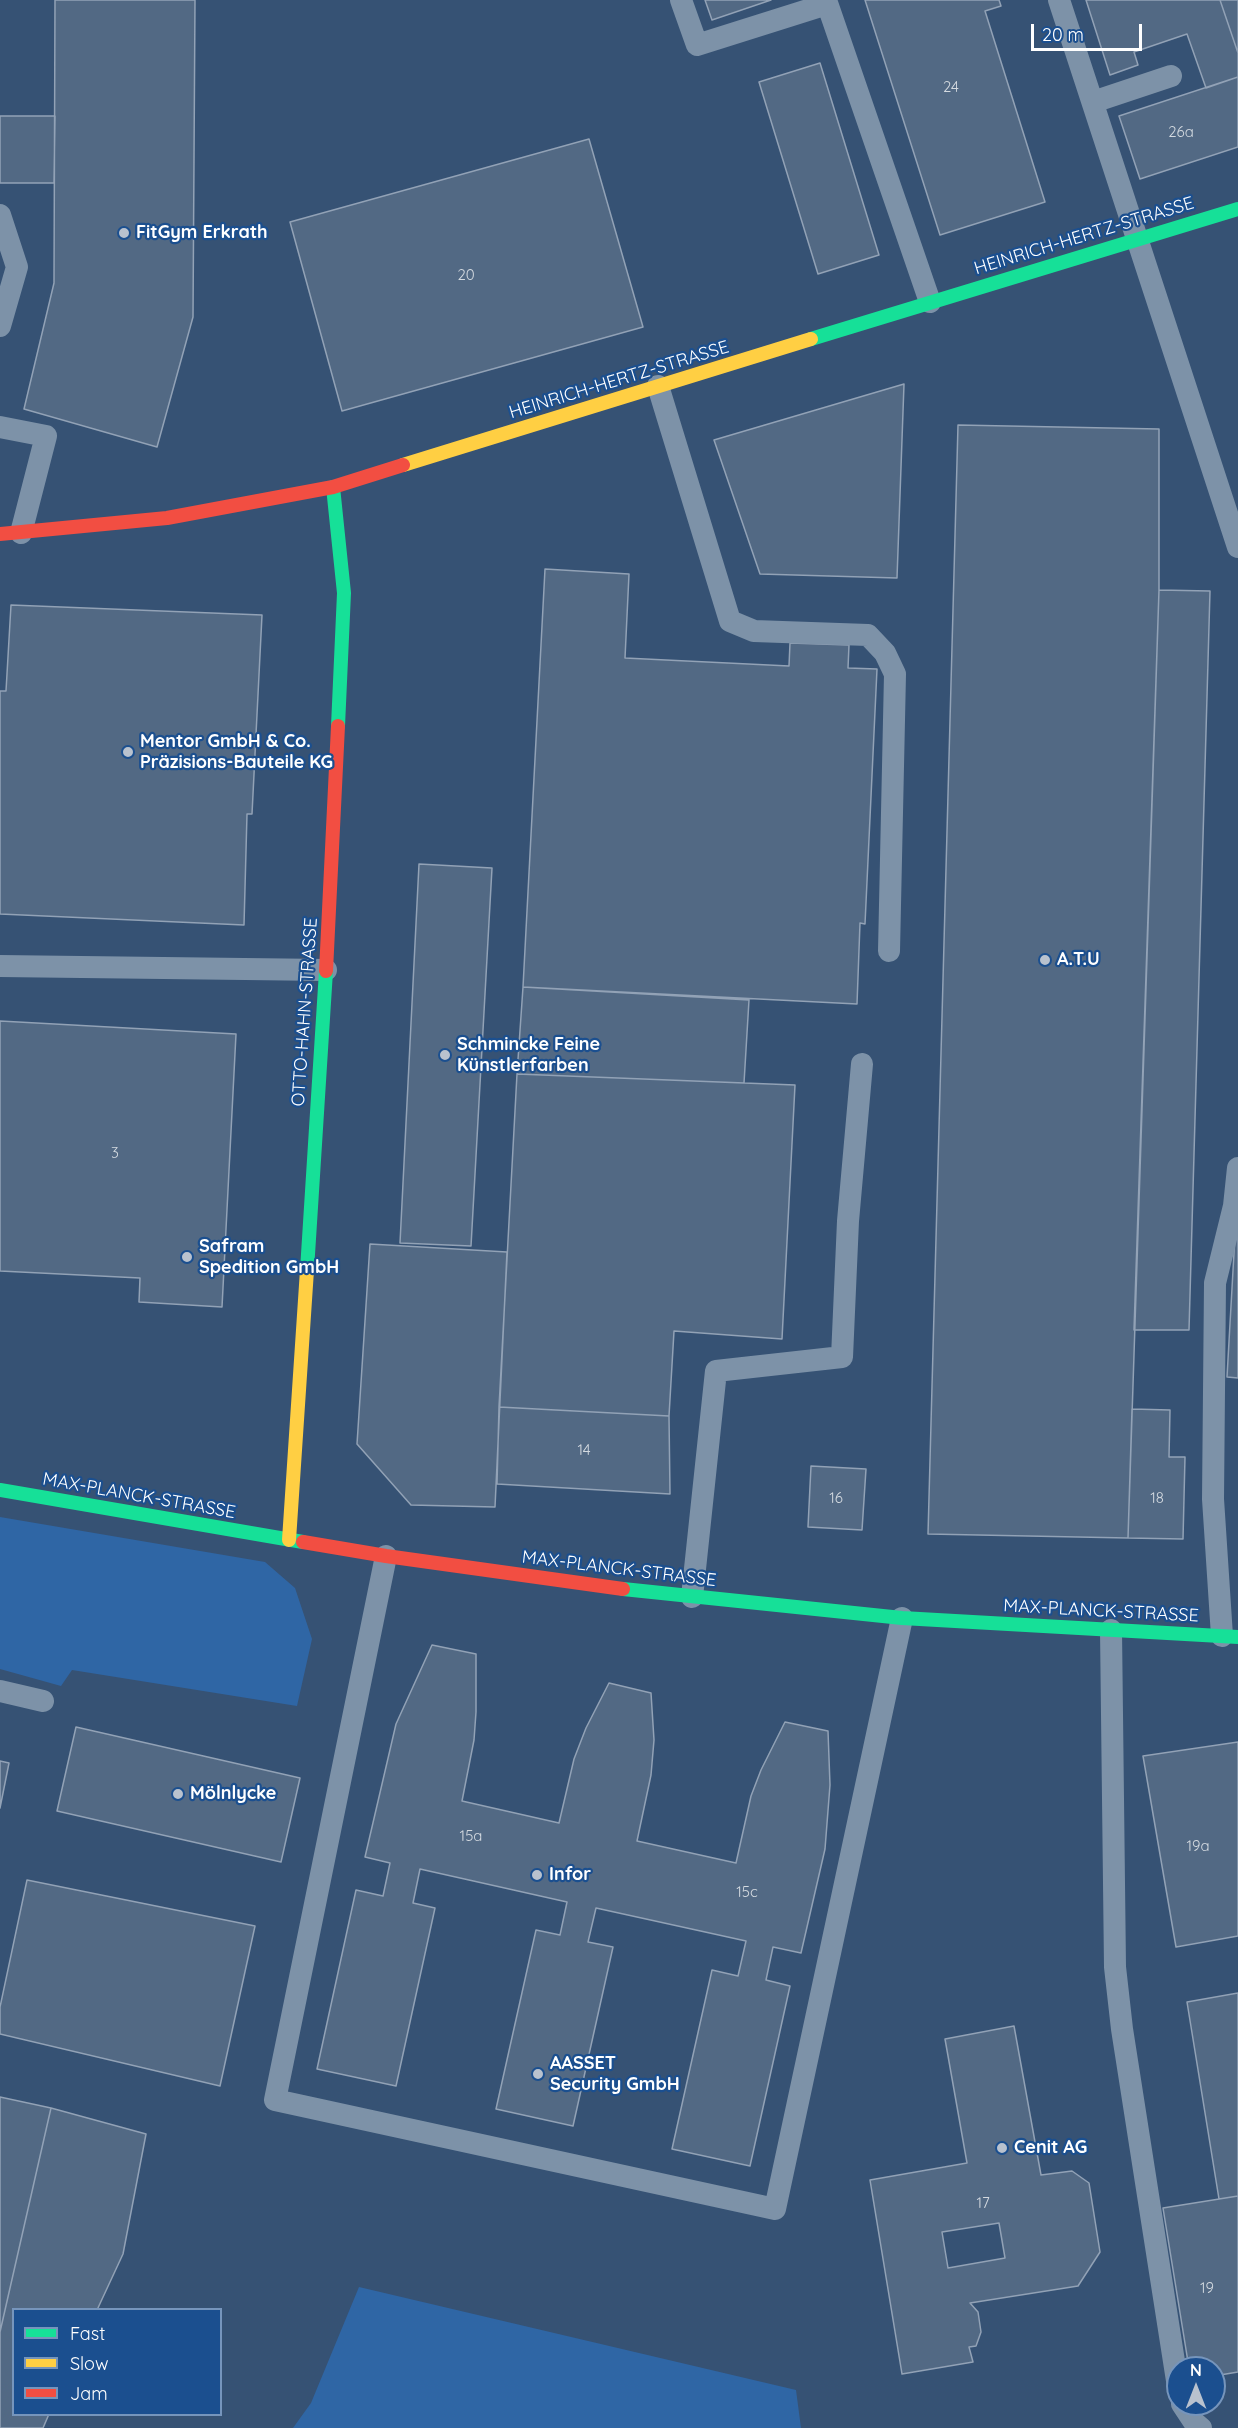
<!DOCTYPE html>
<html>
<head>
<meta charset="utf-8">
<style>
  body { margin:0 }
  #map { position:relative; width:1238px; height:2428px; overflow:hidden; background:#365274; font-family:Quicksand,sans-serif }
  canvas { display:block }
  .legend { position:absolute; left:12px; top:2308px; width:210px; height:108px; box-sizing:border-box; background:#1b4f8f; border:2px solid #7695bc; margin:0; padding:8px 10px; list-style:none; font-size:18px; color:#fff }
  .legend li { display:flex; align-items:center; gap:12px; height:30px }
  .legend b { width:30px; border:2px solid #7695bc }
  .north { position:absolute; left:1166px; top:2356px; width:60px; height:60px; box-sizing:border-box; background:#1b4f8f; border:2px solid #7695bc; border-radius:50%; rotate:0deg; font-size:16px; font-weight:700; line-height:24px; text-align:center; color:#fff }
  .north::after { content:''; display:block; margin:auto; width:21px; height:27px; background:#b9c2ce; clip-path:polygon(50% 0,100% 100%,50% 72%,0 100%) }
  .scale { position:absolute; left:1031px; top:24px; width:111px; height:27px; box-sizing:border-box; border:3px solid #fff; border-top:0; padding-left:8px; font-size:18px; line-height:21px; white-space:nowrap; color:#fff; -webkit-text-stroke:4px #1b4f8f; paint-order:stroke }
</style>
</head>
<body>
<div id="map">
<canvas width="1238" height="2428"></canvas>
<ul class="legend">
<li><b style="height:8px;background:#16e098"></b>Fast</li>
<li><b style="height:8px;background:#ffcf43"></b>Slow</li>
<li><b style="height:8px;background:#f24e42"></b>Jam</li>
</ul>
<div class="north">N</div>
<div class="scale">20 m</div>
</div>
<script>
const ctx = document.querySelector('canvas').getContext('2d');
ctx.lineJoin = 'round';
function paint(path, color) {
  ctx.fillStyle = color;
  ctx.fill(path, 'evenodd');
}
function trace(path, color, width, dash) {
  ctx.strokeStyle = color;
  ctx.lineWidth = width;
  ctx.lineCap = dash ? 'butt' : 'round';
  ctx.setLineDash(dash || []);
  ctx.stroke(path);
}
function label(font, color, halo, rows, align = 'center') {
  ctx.font = font + ' Quicksand,sans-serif';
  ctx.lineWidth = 4.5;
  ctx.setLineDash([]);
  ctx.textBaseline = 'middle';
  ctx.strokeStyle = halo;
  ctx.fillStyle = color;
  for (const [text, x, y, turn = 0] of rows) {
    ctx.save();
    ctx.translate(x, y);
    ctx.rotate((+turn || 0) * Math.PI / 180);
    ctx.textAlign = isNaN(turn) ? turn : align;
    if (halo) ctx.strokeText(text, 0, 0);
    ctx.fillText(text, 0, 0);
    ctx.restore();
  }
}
const green = new Path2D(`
  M 0,1517 L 265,1562 L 295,1588 L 312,1639 L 297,1706 L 72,1670 L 61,1686 L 0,1669 Z
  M 359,2287 L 796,2390 L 801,2428 L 293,2428 L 311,2403 Z`);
const building = new Path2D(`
  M 55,0 L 195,0 L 193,317 L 157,447 L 24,409 L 54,283 Z
  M 705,0 L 771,0 L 712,20 Z
  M 865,0 L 999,0 L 1001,6 L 985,11 L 1045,202 L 940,235 Z
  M 1086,0 L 1220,0 L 1238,53 L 1238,77 L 1206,88 L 1187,34 L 1134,52 L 1138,65 L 1110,75 Z
  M 1220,0 L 1238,0 L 1238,53 Z
  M 820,63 L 879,255 L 818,274 L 759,82 Z
  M 1238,77 L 1238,147 L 1140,179 L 1119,116 Z
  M 0,116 L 55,116 L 54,183 L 0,183 Z
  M 589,139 L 643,327 L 342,411 L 290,222 Z
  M 904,384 L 897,578 L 760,574 L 714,440 Z
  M 958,425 L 1159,429 L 1159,590 L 1128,1538 L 928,1534 Z
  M 545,569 L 629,574 L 625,658 L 789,666 L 790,643 L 849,645 L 848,668 L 877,669 L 865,924 L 860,923 L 857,1004 L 523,987 Z
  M 1159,590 L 1210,591 L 1189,1330 L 1134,1330 Z
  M 11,605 L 262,615 L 252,814 L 247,814 L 244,925 L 0,914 L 0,691 L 6,691 Z
  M 419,864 L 492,868 L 471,1246 L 400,1243 Z
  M 523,987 L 749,1000 L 744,1083 L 517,1074 Z
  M 0,1021 L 236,1034 L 222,1307 L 139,1302 L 140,1278 L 0,1271 Z
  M 517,1074 L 795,1085 L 782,1339 L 674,1331 L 669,1416 L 499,1407 Z
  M 1235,1235 L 1238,1235 L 1238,1378 L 1227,1377 Z
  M 370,1244 L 507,1252 L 495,1507 L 411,1505 L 357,1444 Z
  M 499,1407 L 669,1416 L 670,1494 L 497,1484 Z
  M 1132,1409 L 1170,1410 L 1169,1457 L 1185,1457 L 1183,1539 L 1128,1538 Z
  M 811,1466 L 866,1469 L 862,1530 L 808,1527 Z
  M 432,1645 L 476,1654 L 476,1712 L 474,1740 L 462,1801 L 559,1823 L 574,1759 L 586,1728 L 609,1683 L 651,1693 L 654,1740 L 651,1775 L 637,1841 L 736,1863 L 751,1796 L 761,1770 L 785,1722 L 828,1731 L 830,1785 L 825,1849 L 801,1953 L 773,1947 L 766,1980 L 790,1986 L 750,2166 L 672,2149 L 712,1970 L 738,1976 L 746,1941 L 596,1908 L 588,1942 L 613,1947 L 573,2126 L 496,2109 L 536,1930 L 560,1935 L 567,1902 L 420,1869 L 413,1903 L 435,1908 L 396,2086 L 317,2069 L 356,1890 L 383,1896 L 390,1863 L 365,1857 L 396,1724 Z
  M 76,1727 L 300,1778 L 281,1862 L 57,1811 Z
  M 1238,1742 L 1238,1936 L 1176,1947 L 1143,1756 Z
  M 0,1761 L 9,1763 L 0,1808 Z
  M 27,1880 L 255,1926 L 220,2086 L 0,2034 L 0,2007 Z
  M 1238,1993 L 1238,2196 L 1219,2199 L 1187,2002 Z
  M 1014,2026 L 1041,2175 L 1072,2171 L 1089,2183 L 1100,2252 L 1078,2286 L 970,2303 L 978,2312 L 981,2332 L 976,2346 L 969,2347 L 973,2362 L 902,2374 L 870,2180 L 967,2163 L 945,2039 ZM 999,2223 L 1005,2258 L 948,2268 L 942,2232 Z
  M 0,2097 L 51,2108 L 0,2332 Z
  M 51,2108 L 146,2134 L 123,2254 L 97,2310 L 14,2310 L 14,2414 L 49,2414 L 43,2428 L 0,2428 L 0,2332 Z
  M 1238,2196 L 1238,2372 L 1214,2376 L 1214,2368 L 1189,2368 L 1163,2208 Z`);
const lane = new Path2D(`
  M 681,0 L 697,45 L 827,4
  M 826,0 L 930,302
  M 1059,0 L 1238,547
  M 1093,102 L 1171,76
  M 0,215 L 17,267 L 0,326
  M 658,386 L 730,621 L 754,631 L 868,635 L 885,653 L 895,674 L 889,951
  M 0,427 L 46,436 L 21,533
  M 0,966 L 326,970
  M 386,1556 L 275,2100 L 775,2209 L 902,1618
  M 692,1597 L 716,1371 L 842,1357 L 848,1221 L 862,1064
  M 1111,1630 L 1115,1967 L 1122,2029 L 1178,2387
  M 1222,1636 L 1213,1499 L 1215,1283 L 1234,1206 L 1238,1168
  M 0,1691 L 43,1701
  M 1182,2404 L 1194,2422 L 1201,2428`);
const fast = new Path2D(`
  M 811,339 L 1238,209
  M 333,487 L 344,593 L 338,726
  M 307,1270 L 326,971
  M 0,1490 L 303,1542
  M 623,1589 L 902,1618 L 1238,1637`);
const slow = new Path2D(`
  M 403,465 L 811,339
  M 289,1540 L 307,1270`);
const jam = new Path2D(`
  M 0,534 L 167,518 L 333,487 L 403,465
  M 326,971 L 338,726
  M 303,1542 L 386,1556 L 623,1589`);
const markers = [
  [124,233,6,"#b9c2ce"],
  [128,752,6,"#b9c2ce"],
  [1045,960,6,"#b9c2ce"],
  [445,1055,6,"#b9c2ce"],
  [187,1257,6,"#b9c2ce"],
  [178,1794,6,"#b9c2ce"],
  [537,1875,6,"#b9c2ce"],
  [538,2074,6,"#b9c2ce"],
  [1002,2148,6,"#b9c2ce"]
];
const numberNames = [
  ["24",951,87],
  ["26a",1181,132],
  ["20",466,275],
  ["3",115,1153],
  ["14",584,1450],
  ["16",836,1498],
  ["18",1157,1498],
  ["15a",471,1836],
  ["19a",1198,1846],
  ["15c",747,1892],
  ["17",983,2203],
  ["19",1207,2288]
];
const poiNames = [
  ["FitGym Erkrath",136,233],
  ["Mentor GmbH & Co.",140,742],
  ["Präzisions-Bauteile KG",140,763],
  ["A.T.U",1057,960],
  ["Schmincke Feine",457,1045],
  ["Künstlerfarben",457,1066],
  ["Safram",199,1247],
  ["Spedition GmbH",199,1268],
  ["Mölnlycke",190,1794],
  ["Infor",549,1875],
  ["AASSET",550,2064],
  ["Security GmbH",550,2085],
  ["Cenit AG",1014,2148]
];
const streetNames = [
  ["HEINRICH-HERTZ-STRASSE",1084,236,-17],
  ["HEINRICH-HERTZ-STRASSE",619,380,-17],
  ["OTTO-HAHN-STRASSE",305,1012,-86],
  ["MAX-PLANCK-STRASSE",139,1496,10],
  ["MAX-PLANCK-STRASSE",619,1569,7],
  ["MAX-PLANCK-STRASSE",1101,1611,3]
];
paint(green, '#2f66a5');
paint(building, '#526984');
trace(building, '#92a2b6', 1.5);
trace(lane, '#7d92a8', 22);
trace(fast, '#16e098', 14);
trace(slow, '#ffcf43', 14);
trace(jam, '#f24e42', 14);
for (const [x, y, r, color] of markers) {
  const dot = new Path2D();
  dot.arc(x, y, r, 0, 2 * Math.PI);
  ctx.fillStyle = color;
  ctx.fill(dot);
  trace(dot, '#1b4f8f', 2);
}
label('15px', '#d4dae0', null, numberNames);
label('bold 18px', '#fff', '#1b4f8f', poiNames, 'left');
label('18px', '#fff', '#1b4f8f', streetNames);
</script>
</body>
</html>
